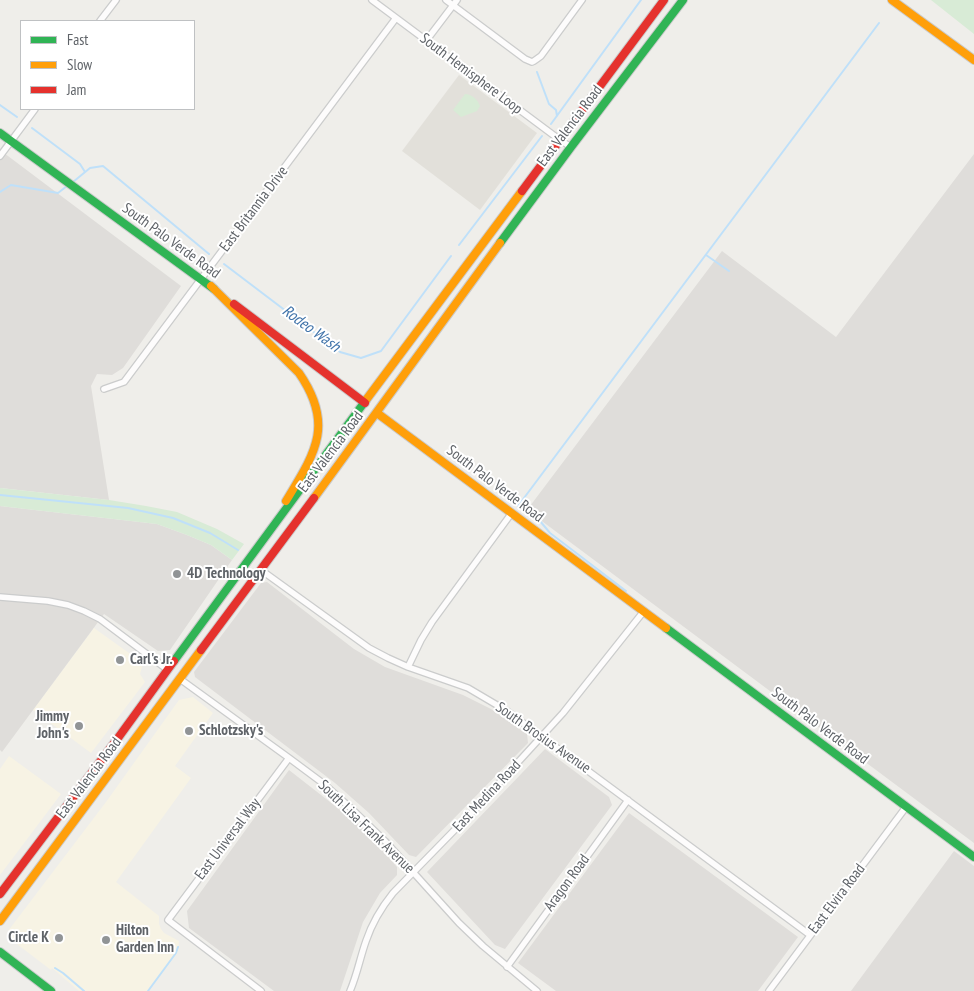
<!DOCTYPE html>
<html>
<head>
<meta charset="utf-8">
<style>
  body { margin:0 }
  #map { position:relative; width:974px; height:991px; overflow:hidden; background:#efeeea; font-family:"PT Sans Narrow",sans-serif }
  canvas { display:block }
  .legend { position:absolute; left:20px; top:20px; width:175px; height:90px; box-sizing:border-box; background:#fff; border:1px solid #bfc1c3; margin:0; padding:6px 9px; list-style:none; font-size:15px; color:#5f6368 }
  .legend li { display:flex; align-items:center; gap:10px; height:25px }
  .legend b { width:25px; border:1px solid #bfc1c3 }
</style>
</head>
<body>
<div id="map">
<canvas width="974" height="991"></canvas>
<ul class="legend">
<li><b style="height:6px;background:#30b455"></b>Fast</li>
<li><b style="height:6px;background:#ff9f0a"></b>Slow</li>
<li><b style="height:6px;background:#e5322d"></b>Jam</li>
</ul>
</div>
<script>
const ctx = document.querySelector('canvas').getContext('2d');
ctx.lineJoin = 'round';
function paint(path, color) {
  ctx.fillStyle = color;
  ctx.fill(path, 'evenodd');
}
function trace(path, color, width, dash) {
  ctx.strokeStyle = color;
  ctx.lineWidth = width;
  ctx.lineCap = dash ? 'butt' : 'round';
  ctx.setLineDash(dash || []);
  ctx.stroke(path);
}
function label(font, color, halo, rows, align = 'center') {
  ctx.font = font + ' "PT Sans Narrow",sans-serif';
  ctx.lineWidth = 4;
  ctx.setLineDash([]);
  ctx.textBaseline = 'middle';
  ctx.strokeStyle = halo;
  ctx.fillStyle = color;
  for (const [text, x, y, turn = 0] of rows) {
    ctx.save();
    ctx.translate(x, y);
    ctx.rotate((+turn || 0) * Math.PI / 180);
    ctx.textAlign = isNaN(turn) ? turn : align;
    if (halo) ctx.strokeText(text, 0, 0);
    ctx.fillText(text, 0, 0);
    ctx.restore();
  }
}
const commercial = new Path2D(`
  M 94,628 L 143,663 L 140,674 L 145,682 L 91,753 L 33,710 Z
  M 193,697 L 213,713 L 175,766 L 191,778 L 116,882 L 159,916 L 159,924 L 161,929 L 164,933 L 179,941 L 178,952 L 149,991 L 79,991 L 52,968 L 51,970 L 9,938 L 8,931 L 106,802 L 179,700 Z
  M 9,756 L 61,794 L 0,875 L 0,769 Z`);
const industrial = new Path2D(`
  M 0,150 L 181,286 L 123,368 L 112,375 L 97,374 L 91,386 L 109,500 L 0,488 Z
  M 974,154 L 974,843 L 527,510 L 722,251 L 836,337 Z
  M 0,506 L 157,524 L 187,535 L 211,545 L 232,560 L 170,650 L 158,651 L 104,614 L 2,752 L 0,750 Z
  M 267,582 L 354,649 L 385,667 L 463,695 L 491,709 L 527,734 L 528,743 L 416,857 L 409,855 L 369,813 L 335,783 L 195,677 L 194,672 L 261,583 Z
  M 545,749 L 609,797 L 612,805 L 505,949 L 495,945 L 427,872 Z
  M 289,770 L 362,827 L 397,867 L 397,875 L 380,893 L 363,922 L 340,991 L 274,991 L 189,928 L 187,911 Z
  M 629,813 L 798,937 L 758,991 L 556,991 L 518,963 Z
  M 954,851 L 974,866 L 974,991 L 851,991 Z`);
const education = new Path2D(`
  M 459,75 L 537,133 L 480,210 L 402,151 Z`);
const green = new Path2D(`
  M 931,0 L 974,0 L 974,34 Z
  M 465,94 C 472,94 478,100 480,106 L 477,111 L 461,117 L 453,110 Z
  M 0,488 L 109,500 L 146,506 L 177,512 L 217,529 L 244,544 L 232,560 L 211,545 L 187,535 L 157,524 L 0,506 Z`);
const stream = new Path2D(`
  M 537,72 L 549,104 L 556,110 L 557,116
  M 0,105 L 17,117
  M 551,124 L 641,0
  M 32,128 L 80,164 L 85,172
  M 73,182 L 90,168 L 103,166 L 209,254
  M 0,192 L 11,185 L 58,193 L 67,186
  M 459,245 L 542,136
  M 706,255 L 729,271
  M 224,264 L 340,352 L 361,358 L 381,351 L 451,256
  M 0,495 L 128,508 L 173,518 L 210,533 L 238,550
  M 524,499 L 525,506 L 532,514
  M 518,506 L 879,23
  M 540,521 L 550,533 L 626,591
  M 55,968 L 63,973 L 84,991
  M 148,991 L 176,953 L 178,947`);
const street = new Path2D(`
  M 372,0 L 560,140 L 571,147
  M 446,0 L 525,59 L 532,62 L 534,61
  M 100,21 L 116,0
  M 426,41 L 457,0
  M 534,61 L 541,56 L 582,0
  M 0,156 L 35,109
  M 104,389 L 124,382 L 396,18
  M 261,570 L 369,648 L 388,658 L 408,667 L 468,688 L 507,711 L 810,935
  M 0,597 L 48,601 L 68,605 L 84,611 L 100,619 L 168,670
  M 408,667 L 421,640 L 432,622 L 511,514
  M 180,679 L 289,758 L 324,784 L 354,811 L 385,841 L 459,923 L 483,946 L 537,991
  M 507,967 L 628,800
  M 261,991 L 168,920 L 289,758
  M 350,991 C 357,975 360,958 366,941 C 372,923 381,908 393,893 L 478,806 L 563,713 L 644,611
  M 769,991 L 906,807`);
const fast = new Path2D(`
  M 0,133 L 214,289
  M 500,243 L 571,147 L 683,0
  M 666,628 L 974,857
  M 174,661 L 366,400
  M 0,952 L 51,991`);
const slow = new Path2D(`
  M 892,0 L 974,60
  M 211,286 L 299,373 C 335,425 315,453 286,501
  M 366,400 L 522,191
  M 377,413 L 666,628
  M 314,498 L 500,243
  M 0,921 L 201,650`);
const jam = new Path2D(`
  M 522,191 L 664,0
  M 234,304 L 365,403
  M 201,650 L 314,498
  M 0,894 L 118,738 L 174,661`);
const markers = [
  [177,574,5,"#919496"],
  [120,660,5,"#919496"],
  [79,726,5,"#919496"],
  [189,731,5,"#919496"],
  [59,938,5,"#919496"],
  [106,940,5,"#919496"]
];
const streetNames = [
  ["South Hemisphere Loop",471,74,37],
  ["East Valencia Road",570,126,-53],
  ["East Britannia Drive",254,209,-53],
  ["South Palo Verde Road",171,241,36],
  ["East Valencia Road",331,452,-53],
  ["South Palo Verde Road",495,484,37],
  ["South Palo Verde Road",820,726,37],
  ["South Brosius Avenue",543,738,35],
  ["East Valencia Road",89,778,-53],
  ["East Medina Road",487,796,-47],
  ["South Lisa Frank Avenue",366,827,44],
  ["East Universal Way",228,839,-53],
  ["Aragon Road",567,883,-54],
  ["East Elvira Road",837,899,-53]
];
const poiNames = [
  ["4D Technology",187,574],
  ["Carl's Jr.",130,660],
  ["Jimmy",69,717,"right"],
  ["John's",69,734,"right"],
  ["Schlotzsky's",199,731],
  ["Hilton",116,931],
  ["Garden Inn",116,948],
  ["Circle K",49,938,"right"]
];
const waterNames = [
  ["Rodeo Wash",311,329,36]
];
paint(commercial, '#f7f3e4');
paint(industrial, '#dfddda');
paint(education, '#e2e0da');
paint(green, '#d8ebd6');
trace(stream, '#bfe0f9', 2);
trace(street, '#cbcccc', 8);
trace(fast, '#cacacb', 10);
trace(slow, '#cacacb', 10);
trace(jam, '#cacacb', 10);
trace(street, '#fdfcfc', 5.5);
trace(fast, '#30b455', 8);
trace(slow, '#ff9f0a', 8);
trace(jam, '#e5322d', 8);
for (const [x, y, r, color] of markers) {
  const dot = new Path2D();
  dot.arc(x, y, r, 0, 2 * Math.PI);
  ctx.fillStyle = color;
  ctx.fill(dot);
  trace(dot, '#fff', 2);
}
label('15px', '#5f6368', '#fff', streetNames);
label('bold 15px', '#5f6368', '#fff', poiNames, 'left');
label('italic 16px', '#4174aa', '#fff', waterNames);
</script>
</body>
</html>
